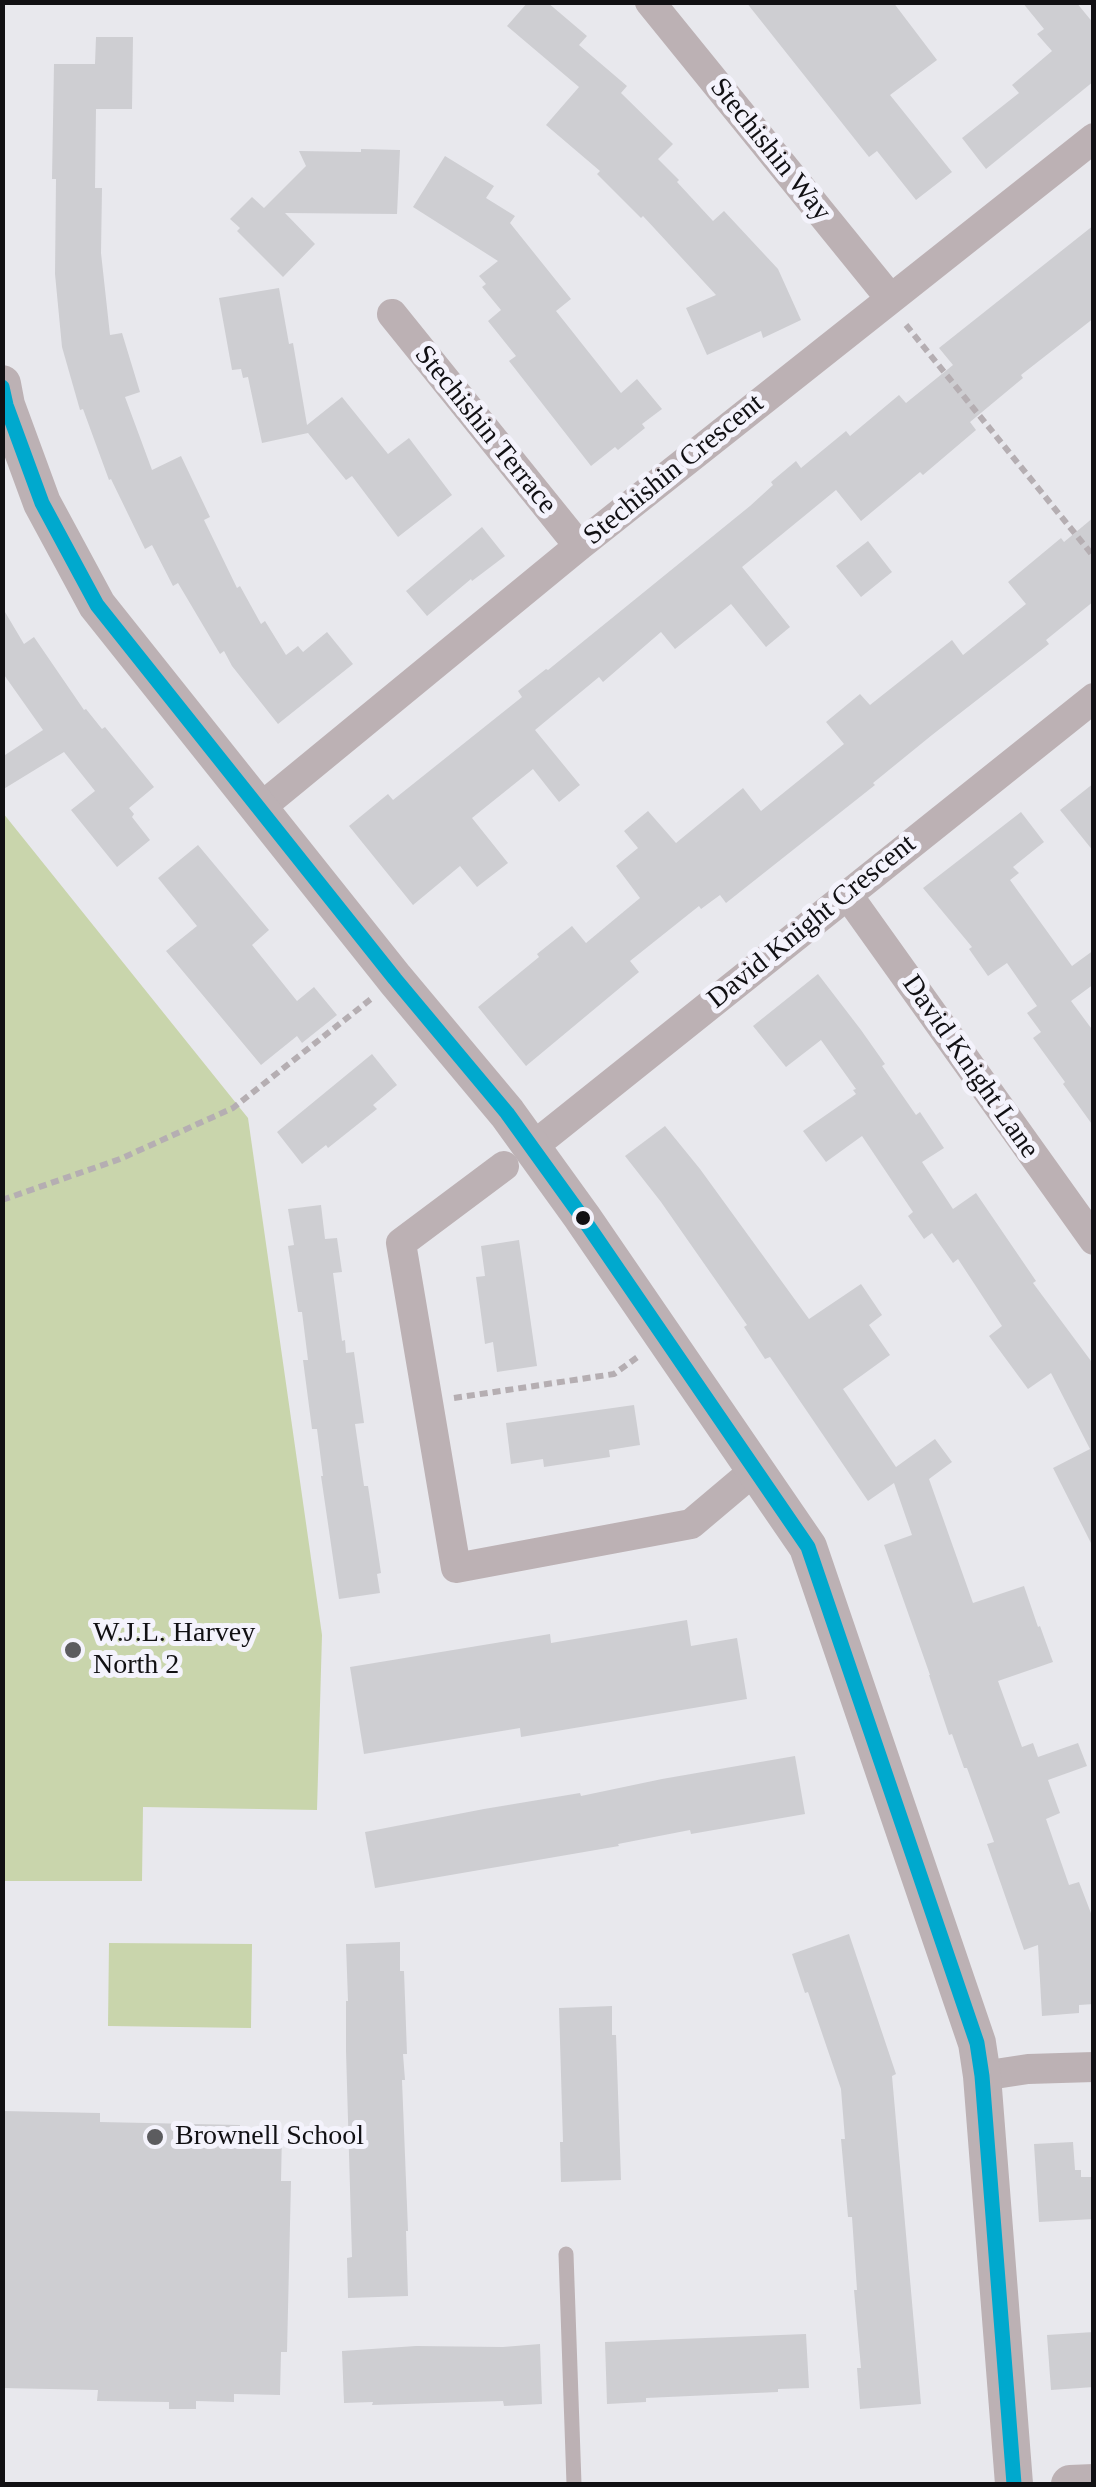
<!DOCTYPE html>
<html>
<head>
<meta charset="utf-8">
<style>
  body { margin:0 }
  #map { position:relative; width:1096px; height:2487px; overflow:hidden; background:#e8e8ed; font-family:"Times New Roman",serif }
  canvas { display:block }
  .frame { position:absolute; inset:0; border:5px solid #111013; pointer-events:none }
</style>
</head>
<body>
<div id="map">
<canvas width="1096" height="2487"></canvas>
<div class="frame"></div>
</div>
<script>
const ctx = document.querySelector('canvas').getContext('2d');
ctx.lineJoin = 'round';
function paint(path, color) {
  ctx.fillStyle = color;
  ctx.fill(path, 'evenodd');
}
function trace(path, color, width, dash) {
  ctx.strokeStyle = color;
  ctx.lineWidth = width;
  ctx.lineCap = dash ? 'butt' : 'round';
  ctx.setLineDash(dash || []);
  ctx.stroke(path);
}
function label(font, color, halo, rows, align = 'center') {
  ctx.font = font + ' "Times New Roman",serif';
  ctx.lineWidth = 10;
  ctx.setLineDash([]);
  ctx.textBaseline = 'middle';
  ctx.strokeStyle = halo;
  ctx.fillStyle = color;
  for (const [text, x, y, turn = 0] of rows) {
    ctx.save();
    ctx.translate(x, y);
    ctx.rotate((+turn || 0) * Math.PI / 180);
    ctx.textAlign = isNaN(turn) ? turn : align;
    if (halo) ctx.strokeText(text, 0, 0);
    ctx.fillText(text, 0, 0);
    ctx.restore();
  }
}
const green = new Path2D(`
  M 3,813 L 248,1118 L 322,1635 L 317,1810 L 143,1807 L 142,1881 L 3,1881 Z
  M 109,1943 L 252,1944 L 251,2028 L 108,2026 Z`);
const building = new Path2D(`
  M 528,2 L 547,2 L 587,36 L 579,45 L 627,86 L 621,93 L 673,144 L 658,159 L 679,180 L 677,182 L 713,221 L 724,211 L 778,269 L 801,320 L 763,338 L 761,331 L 707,355 L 686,308 L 716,295 L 643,216 L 641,218 L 597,174 L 600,171 L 546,125 L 579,87 L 507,26 Z
  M 746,2 L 893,2 L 937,60 L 890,95 L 952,172 L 916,200 L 877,151 L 869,157 Z
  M 1022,2 L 1076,2 L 1094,24 L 1094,81 L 986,169 L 962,138 L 1019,93 L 1012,85 L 1052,51 L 1037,34 L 1044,29 Z
  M 96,37 L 133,37 L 132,109 L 96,109 L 95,188 L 102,188 L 101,253 L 110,335 L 122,333 L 140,392 L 125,397 L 152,470 L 181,456 L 210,517 L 204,520 L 237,588 L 240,586 L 261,624 L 265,621 L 286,655 L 298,646 L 303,652 L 327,632 L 353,664 L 278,724 L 232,666 L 224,651 L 220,654 L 178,583 L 173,586 L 152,545 L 145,549 L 111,479 L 109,480 L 83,409 L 80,410 L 62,347 L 55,274 L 56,179 L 52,179 L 54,64 L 95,64 Z
  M 361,149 L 400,150 L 397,214 L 285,213 L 315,244 L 283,277 L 237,231 L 240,228 L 230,219 L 252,197 L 264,208 L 306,166 L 299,151 L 361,152 Z
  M 445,156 L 494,186 L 486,198 L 515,216 L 510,223 L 571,299 L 556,311 L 621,393 L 637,379 L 662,409 L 642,424 L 645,428 L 618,450 L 615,447 L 591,466 L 509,361 L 516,356 L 488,321 L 501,310 L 482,287 L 486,284 L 479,276 L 498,261 L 413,207 Z
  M 1094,225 L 1094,318 L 1021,375 L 1023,378 L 970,422 L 976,430 L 923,475 L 920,472 L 861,521 L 836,490 L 742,567 L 790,627 L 766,647 L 731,604 L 675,649 L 661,632 L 603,682 L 599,677 L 535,730 L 580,785 L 559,802 L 533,769 L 472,818 L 508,863 L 477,887 L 460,866 L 413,905 L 349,826 L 388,794 L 393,800 L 522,697 L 518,691 L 546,669 L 548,670 L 750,506 L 773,485 L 771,482 L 796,461 L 801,468 L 846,431 L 850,436 L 899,395 L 906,403 L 953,365 L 939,348 Z
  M 279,288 L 289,344 L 293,343 L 307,425 L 342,397 L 388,454 L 409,438 L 452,495 L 398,537 L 352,476 L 346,480 L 308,433 L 262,443 L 248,377 L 243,378 L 241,369 L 232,370 L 219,298 Z
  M 1094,517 L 1094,601 L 1046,640 L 1049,644 L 932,735 L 873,783 L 875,785 L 726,903 L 720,895 L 701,909 L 699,906 L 630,961 L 639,972 L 526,1066 L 478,1007 L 539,957 L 537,954 L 572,926 L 586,943 L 640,898 L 616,866 L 638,848 L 624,831 L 648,811 L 676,843 L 743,788 L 761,811 L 844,744 L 826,722 L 860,694 L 870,705 L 952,640 L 963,655 L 1026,604 L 1008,582 L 1061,538 L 1064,542 Z
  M 482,527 L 505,556 L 472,581 L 471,579 L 427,616 L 406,591 Z
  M 868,541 L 892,572 L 861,597 L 836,566 Z
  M 2,607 L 24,644 L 34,637 L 84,710 L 86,709 L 102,729 L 105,727 L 154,787 L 129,808 L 134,814 L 132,817 L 150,840 L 117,867 L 71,810 L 95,791 L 64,752 L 2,790 L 2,757 L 43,730 L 2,672 Z
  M 1094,783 L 1094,852 L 1060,810 Z
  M 1021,812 L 1044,842 L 1013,867 L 1019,873 L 1010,880 L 1072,966 L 1094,950 L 1094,984 L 1071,1001 L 1094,1032 L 1094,1127 L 1063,1084 L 1065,1082 L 1033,1038 L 1041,1032 L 1027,1013 L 1037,1006 L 1007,963 L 988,976 L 969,949 L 972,947 L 923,888 Z
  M 198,845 L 269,930 L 252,945 L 297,1001 L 314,987 L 337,1015 L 302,1043 L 297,1036 L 261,1065 L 166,951 L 197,926 L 158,878 Z
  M 818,974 L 861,1030 L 885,1064 L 882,1066 L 916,1115 L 920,1112 L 944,1148 L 922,1162 L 953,1209 L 976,1193 L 1036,1281 L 1033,1283 L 1094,1365 L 1094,1549 L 1053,1468 L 1090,1449 L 1051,1373 L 1028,1389 L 989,1336 L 1002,1326 L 958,1259 L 953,1263 L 932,1233 L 924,1239 L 908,1216 L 913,1212 L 862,1136 L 826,1162 L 803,1131 L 856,1094 L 853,1090 L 856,1089 L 821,1040 L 786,1067 L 753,1026 Z
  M 372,1054 L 397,1085 L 373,1105 L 377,1109 L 328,1148 L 326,1145 L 302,1164 L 277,1132 Z
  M 665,1126 L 700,1169 L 809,1319 L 861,1284 L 882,1315 L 869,1325 L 890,1355 L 843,1389 L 896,1467 L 935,1439 L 952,1462 L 929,1479 L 973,1603 L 1024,1586 L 1038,1627 L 1040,1626 L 1053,1662 L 998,1681 L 1022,1747 L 1033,1743 L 1038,1757 L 1078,1743 L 1087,1766 L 1048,1780 L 1060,1813 L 1046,1819 L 1069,1885 L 1079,1882 L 1094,1921 L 1094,2004 L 1079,2005 L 1079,2013 L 1042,2016 L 1038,1945 L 1024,1950 L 987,1844 L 994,1842 L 967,1768 L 964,1768 L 952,1734 L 949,1735 L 929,1675 L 930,1675 L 884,1545 L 912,1535 L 894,1483 L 868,1501 L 770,1357 L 765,1359 L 744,1327 L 747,1325 L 661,1202 L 625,1156 Z
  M 321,1205 L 325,1239 L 337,1238 L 342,1272 L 333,1273 L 342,1341 L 345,1340 L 346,1353 L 354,1352 L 364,1423 L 355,1424 L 364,1486 L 368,1486 L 381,1573 L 377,1574 L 380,1593 L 339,1599 L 321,1476 L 323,1476 L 317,1429 L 312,1429 L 303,1360 L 308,1360 L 302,1312 L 298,1312 L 288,1246 L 294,1245 L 288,1209 Z
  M 519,1240 L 537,1366 L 497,1372 L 493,1342 L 485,1344 L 476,1277 L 485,1276 L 481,1246 Z
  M 634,1405 L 640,1445 L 609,1450 L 610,1457 L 544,1467 L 543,1459 L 511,1464 L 506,1423 Z
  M 687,1620 L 691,1646 L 737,1638 L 747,1699 L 521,1737 L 520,1728 L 364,1754 L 350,1667 L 550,1634 L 551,1643 Z
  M 795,1756 L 805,1814 L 691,1834 L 690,1830 L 618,1844 L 619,1846 L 375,1888 L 365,1832 L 484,1809 L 580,1793 L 581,1796 L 662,1779 Z
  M 849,1934 L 896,2074 L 892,2076 L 921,2404 L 860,2409 L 857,2368 L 861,2368 L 854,2290 L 857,2290 L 852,2217 L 848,2217 L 841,2139 L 845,2139 L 841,2089 L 808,1992 L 805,1993 L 792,1954 Z
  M 400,1942 L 400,1971 L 404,1971 L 407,2054 L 403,2054 L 405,2080 L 402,2080 L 408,2231 L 406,2231 L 408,2296 L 348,2298 L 347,2258 L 352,2257 L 346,2051 L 346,2001 L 348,2001 L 346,1944 Z
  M 612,2006 L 612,2035 L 616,2035 L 621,2180 L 561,2182 L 560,2142 L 563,2142 L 559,2008 Z
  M 2,2111 L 100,2113 L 100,2122 L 240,2125 L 240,2132 L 282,2133 L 281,2181 L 291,2181 L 287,2352 L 281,2352 L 280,2395 L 234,2394 L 234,2402 L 196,2401 L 196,2409 L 169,2409 L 169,2402 L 97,2401 L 98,2390 L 2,2388 Z
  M 1073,2142 L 1075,2170 L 1081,2170 L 1081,2177 L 1094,2177 L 1094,2219 L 1039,2222 L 1034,2144 Z
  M 1094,2332 L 1094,2387 L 1051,2390 L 1047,2335 Z
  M 806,2334 L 809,2388 L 778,2389 L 778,2392 L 646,2398 L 646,2402 L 607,2404 L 605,2342 Z
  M 540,2344 L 542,2404 L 504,2406 L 503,2401 L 372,2405 L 373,2402 L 344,2403 L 342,2351 L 416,2346 L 503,2347 Z`);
const path = new Path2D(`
  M 906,325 L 1094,557
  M 2,1200 L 120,1159 L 233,1108 L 371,999
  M 454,1398 L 614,1374 L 639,1356`);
const service = new Path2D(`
  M 566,2254 L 574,2484`);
const minor = new Path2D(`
  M 650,2 L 890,298
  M 392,314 L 579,546
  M 260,808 L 579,546 L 1094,138
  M 847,894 L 1094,1240
  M 531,1148 L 1094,698
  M 504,1166 L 401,1243 L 456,1568 L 691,1524 L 755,1470
  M 982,2076 L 1028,2069 L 1094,2067`);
const tertiary = new Path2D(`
  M 2,384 L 6,405 L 42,503 L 97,605 L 395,979 L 507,1113 L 582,1217 L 808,1547 L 977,2043 L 982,2076 L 1014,2484
  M 1070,2484 L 1094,2483`);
const bus1 = new Path2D(`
  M 2,387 L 6,405 L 42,503 L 97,605 L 395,979 L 507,1113 L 582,1217 L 808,1547 L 977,2043 L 982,2076 L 1014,2484`);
const markers = [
  [583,1218,9,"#111013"],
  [73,1650,10,"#5c5c5f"],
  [155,2137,10,"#5c5c5f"]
];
const streetNames = [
  ["Stechishin Way",770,150,51],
  ["Stechishin Terrace",485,430,51],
  ["Stechishin Crescent",674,470,-39],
  ["David Knight Crescent",812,922,-39],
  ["David Knight Lane",970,1067,55]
];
const poiNames = [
  ["W.J.L. Harvey",93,1634],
  ["North 2",93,1666],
  ["Brownell School",175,2137]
];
paint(green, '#c9d5ac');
paint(building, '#ceced2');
trace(path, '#b5aeb2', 6, [8, 5]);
trace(service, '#bcb1b4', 15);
trace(minor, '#bcb1b4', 30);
trace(tertiary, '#bcb1b4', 38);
trace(bus1, '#00a9ce', 15);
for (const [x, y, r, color] of markers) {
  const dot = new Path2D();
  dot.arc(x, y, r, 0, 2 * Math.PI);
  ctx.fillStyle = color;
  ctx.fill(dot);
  trace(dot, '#f4f3fc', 4);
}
label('28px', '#111013', '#f4f3fc', streetNames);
label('28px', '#111013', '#f4f3fc', poiNames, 'left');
</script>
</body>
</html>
